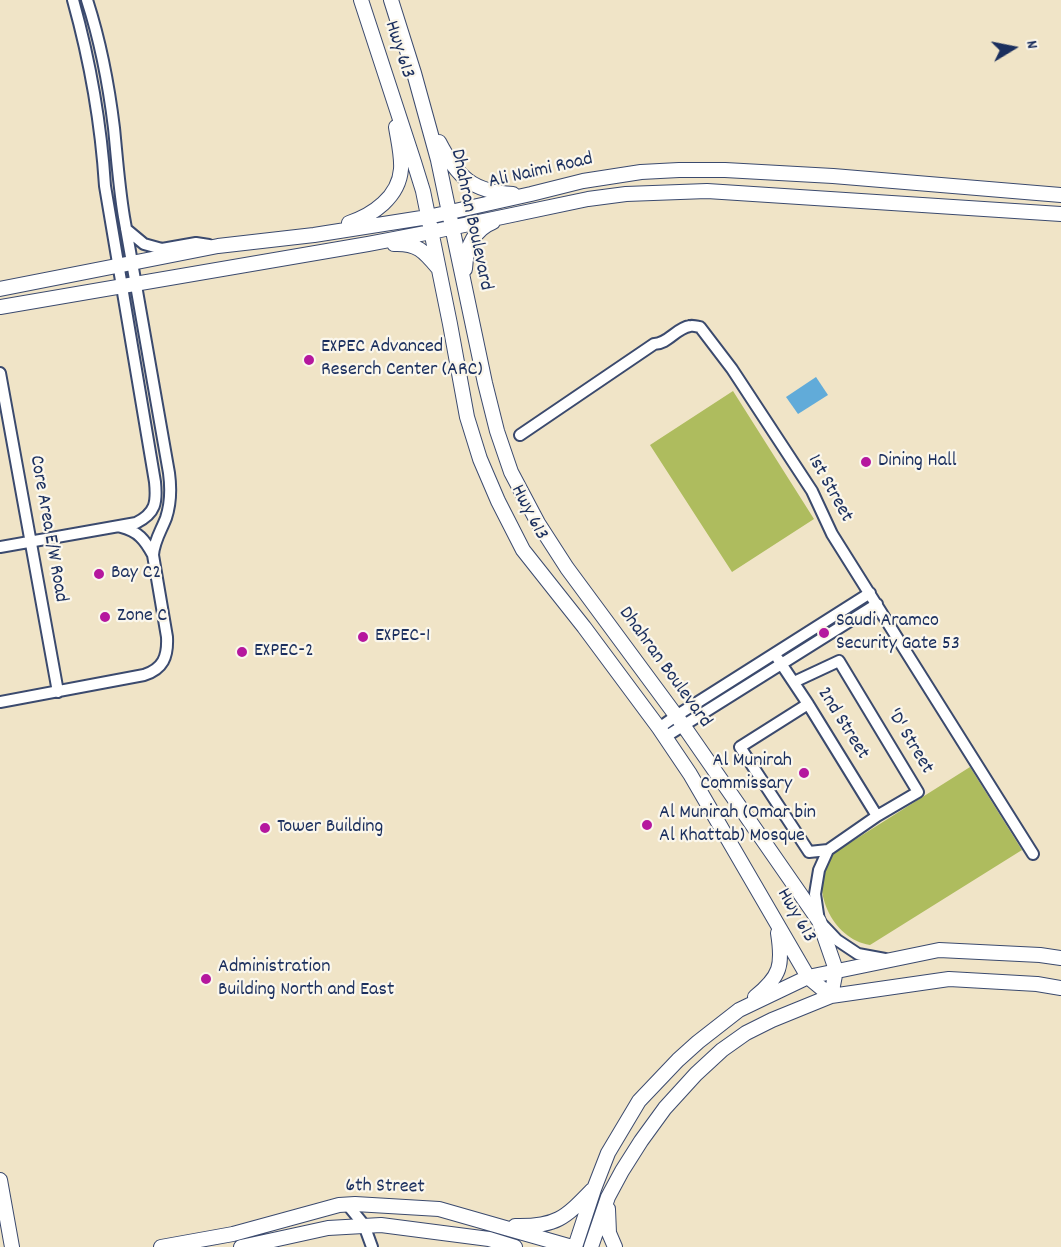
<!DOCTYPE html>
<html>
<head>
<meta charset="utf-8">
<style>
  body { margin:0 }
  #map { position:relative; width:1061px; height:1247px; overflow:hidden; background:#f0e4c7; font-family:Dekko,sans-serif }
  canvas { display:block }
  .north { position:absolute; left:983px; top:18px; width:60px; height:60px; -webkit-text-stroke:4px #fbf7ec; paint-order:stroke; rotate:80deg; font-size:16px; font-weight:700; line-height:24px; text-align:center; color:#1b2f5e }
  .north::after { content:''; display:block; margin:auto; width:21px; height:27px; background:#1b2f5e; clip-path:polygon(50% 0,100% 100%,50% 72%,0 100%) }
</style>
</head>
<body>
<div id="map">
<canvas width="1061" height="1247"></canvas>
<div class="north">N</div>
</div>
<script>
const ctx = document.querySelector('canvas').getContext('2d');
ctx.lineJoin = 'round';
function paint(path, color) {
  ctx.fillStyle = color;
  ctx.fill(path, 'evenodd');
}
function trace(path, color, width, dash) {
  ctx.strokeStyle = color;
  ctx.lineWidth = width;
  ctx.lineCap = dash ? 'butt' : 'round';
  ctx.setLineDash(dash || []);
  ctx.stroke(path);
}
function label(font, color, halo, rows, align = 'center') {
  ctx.font = font + ' Dekko,sans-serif';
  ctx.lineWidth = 4.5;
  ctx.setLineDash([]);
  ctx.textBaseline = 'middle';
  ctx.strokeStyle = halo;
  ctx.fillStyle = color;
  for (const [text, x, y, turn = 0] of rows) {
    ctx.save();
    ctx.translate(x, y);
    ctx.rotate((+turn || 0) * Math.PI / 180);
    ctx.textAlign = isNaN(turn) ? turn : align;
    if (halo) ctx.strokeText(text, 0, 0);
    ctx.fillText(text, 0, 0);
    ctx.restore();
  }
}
const green = new Path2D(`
  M 733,391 L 814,519 L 732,572 L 650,445 Z
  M 970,767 L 1022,850 L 870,945 C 832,939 809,888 829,856 Z`);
const water = new Path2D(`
  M 816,377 L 828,395 L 798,414 L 786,397 Z`);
const minor = new Path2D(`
  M 126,229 L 144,244 L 162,249 L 196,243 L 209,245
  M 0,373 L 58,692
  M 520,435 L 654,344 C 668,344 676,328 690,326 C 691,325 699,327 700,327 L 732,369 L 812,491 L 832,534 L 1033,854
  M 121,527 C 138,531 145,540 153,555
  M 0,547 L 136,523 C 156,513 157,502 155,482 L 105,186 C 101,123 90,61 73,0
  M 778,659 L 808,704 L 877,816
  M 794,682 L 839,661 L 918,792 L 877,816 L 828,850 L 809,852 L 740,747 L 808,704
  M 0,702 L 144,675 C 163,669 168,657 167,637 L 153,555 C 154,541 161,531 166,518 C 171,503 171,488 169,473 L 124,217 C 119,187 117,158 114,128 C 109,87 100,40 87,0
  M 659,728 L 676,716 L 870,593
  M 665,737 L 877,604
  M 828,850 L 819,870 L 815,894 L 819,921 L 837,940 L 858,954 L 885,959
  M 347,1204 L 364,1225 L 372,1247`);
const major = new Path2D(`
  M 361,0 L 414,162 L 423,191 L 450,324 L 467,417 L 480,459 L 498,501 L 523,550 L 584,627 L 659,728 L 690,774 L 808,977 L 831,996
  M 391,0 L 414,73 L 438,160 L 485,383 L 497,431 L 511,472 L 538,523 L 567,568 L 683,725 L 819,921 L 836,970 L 831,996
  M 439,142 C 457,177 473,192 513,194
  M 349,223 C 373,215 399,197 401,169 C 402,156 398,140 396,127
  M 394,244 C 417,243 424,251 438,268
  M 465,269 C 466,249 473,230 493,222
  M 0,289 L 218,246 L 314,235 L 428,217 L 531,194 L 583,181 L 641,172 L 679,170 L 725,170 L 833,176 L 1061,195
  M 0,307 L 368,244 L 431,232 L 588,199 L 626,194 L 707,191 L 1061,214
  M 755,997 C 781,976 783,965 778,933
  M 0,1180 L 12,1247
  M 608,1209 L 609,1233 L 615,1247
  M 515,1226 C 556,1227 565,1218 592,1190
  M 161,1247 L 233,1234 L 339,1205 L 355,1204 L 439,1209 L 572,1247
  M 241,1247 L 328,1228 L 381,1225 L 489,1239 L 515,1247
  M 575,1247 L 594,1189 L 608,1153 L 639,1101 L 678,1060 L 698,1042 L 739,1010 L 808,977 L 939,950 L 1040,955 L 1061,958
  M 591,1247 L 608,1197 L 622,1171 L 641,1141 L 665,1108 L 696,1074 L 722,1050 L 746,1033 L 772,1020 L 831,996 L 949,979 L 1037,984 L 1061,988`);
const markers = [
  [309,360,6,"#b5179e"],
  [866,462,6,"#b5179e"],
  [99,574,6,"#b5179e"],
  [105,617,6,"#b5179e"],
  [824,633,6,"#b5179e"],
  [363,637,6,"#b5179e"],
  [242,652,6,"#b5179e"],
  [804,773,6,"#b5179e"],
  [647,825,6,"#b5179e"],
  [265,828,6,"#b5179e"],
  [206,979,6,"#b5179e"]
];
const streetNames = [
  ["Hwy 613",398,50,72],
  ["Ali Naimi Road",541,172,-13],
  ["Dhahran Boulevard",470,220,78],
  ["1st Street",829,489,61],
  ["Hwy 613",528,513,63],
  ["Core Area E/W Road",47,529,80],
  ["Dhahran Boulevard",664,668,54],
  ["2nd Street",842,724,58],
  ["'D' Street",909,742,59],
  ["Hwy 613",795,916,60],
  ["6th Street",385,1188,1]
];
const poiNames = [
  ["EXPEC Advanced",321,348],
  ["Reserch Center (ARC)",321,371],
  ["Dining Hall",878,462],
  ["Bay C2",111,574],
  ["Zone C",117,617],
  ["Saudi Aramco",836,622],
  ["Security Gate 53",836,645],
  ["EXPEC-1",375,637],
  ["EXPEC-2",254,652],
  ["Al Munirah",792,762,"right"],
  ["Commissary",792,785,"right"],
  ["Al Munirah (Omar bin",659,814],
  ["Al Khattab) Mosque",659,837],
  ["Tower Building",277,828],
  ["Administration",218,968],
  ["Building North and East",218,991]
];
paint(green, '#aebc5e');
paint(water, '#61abd9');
trace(minor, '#3b4a6e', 14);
trace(major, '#3b4a6e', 16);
trace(minor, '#fff', 10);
trace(major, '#fff', 14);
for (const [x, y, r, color] of markers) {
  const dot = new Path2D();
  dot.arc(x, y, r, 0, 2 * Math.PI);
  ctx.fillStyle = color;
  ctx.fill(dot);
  trace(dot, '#fbf7ec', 2);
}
label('20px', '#1b2f5e', '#fbf7ec', streetNames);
label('20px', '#1b2f5e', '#fbf7ec', poiNames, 'left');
</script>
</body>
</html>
